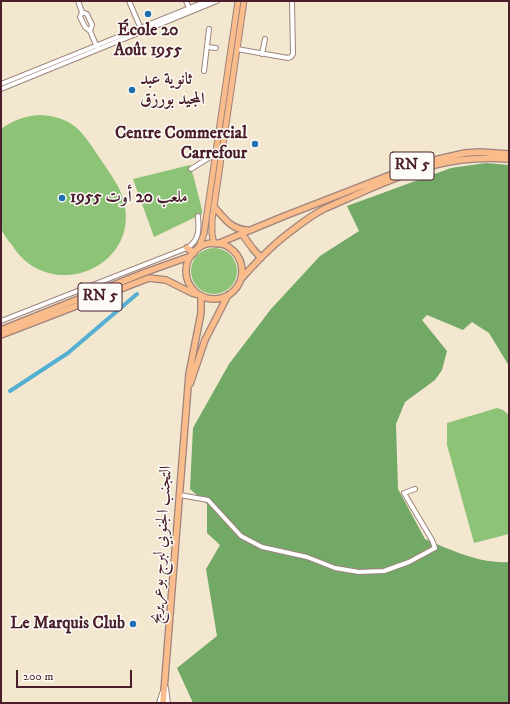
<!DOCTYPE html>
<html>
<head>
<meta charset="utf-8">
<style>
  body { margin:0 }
  #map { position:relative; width:510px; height:704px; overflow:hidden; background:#f3e7cf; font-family:"IM FELL DW Pica",serif }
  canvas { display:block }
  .frame { position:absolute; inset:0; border:2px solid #4a1f2b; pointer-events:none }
  .scale { position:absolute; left:16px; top:670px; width:116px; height:18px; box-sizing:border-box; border:2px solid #4a1f2b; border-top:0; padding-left:5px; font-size:12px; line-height:14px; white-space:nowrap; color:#4a1f2b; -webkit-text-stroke:3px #fdfcf7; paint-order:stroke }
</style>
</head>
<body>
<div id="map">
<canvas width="510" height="704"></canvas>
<div class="frame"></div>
<div class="scale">200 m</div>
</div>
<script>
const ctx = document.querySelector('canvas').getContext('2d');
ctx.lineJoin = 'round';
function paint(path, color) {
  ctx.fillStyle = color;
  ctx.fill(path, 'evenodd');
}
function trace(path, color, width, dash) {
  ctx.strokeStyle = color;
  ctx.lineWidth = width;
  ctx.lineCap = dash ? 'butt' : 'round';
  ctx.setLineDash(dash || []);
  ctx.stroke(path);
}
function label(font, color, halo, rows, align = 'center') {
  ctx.font = font + ' "IM FELL DW Pica",Amiri,serif';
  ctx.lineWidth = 3;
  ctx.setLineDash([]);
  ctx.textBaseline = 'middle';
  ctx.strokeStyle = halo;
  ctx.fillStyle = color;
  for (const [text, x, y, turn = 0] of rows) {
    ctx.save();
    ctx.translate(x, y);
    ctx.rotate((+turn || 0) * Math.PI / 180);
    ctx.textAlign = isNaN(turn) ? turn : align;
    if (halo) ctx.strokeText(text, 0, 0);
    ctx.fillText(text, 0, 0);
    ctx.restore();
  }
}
const green = new Path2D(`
  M 40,115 C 73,117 82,131 99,157 C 108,171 120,185 124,202 C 140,269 48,304 12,245 C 8,240 2,233 1,227 C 0,218 1,208 1,199 C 1,176 1,153 1,129 C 13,120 25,116 40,115 Z
  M 190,165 L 194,178 L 202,210 L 202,214 L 154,237 L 133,179 Z
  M191 271a23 23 0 1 1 46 0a23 23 0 1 1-46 0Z
  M 497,408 L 503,410 L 509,415 L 509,534 L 474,543 L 447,445 L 447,423 Z`);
const forest = new Path2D(`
  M 486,163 L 509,165 L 509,366 L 489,333 L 472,322 L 463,330 L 427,315 L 422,320 L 447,351 L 442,370 L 435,380 L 405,402 L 396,424 L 398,489 L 425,539 C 451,550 480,564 509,562 L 509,703 L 193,703 L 177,668 L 217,636 L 206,569 L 220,545 L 207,533 L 207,504 L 190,489 L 193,428 L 229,364 L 271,309 L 320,256 L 359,231 L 347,206 L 451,168 Z`);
const canal = new Path2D(`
  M 10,391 L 68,353 L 137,294`);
const minor = new Path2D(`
  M 78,1 L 82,12 L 80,17 L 85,27 L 90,31 L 97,47
  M 129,1 L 141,29
  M 186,1 L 190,10
  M 82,12 L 87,14 L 92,25 L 90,31
  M 207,47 L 216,48
  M 237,49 L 288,58 L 291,57 L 293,54 L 292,1
  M 262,54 L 265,39
  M 204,71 L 209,29
  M 1,84 L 207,1
  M 1,89 L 217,1
  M 191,169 L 215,154
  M 1,321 L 187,248 C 200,240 199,229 198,216
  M 180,495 L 208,500 L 241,536 L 262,547 L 307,557 L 335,568 L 359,572 L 384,571 L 409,562 L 435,548 L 432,540 L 404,493 L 415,489
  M 166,688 L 168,703
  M 159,703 L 162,693`);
const major = new Path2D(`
  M 214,244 L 212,234 L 212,220 L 244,1
  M 198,249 L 204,234 L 238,1`);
const highway = new Path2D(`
  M 214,207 C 225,218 230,229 247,230
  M 242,234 L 253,249 L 261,258
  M186 271a28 28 0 1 1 56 0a28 28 0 1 1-56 0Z
  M 217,244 L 282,217 L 421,163 L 465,153 L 480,152 L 509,154
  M 187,248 L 194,253
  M 241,279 C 257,261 274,243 294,229 C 303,222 314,214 324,209 C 339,202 354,196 369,189 C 419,168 453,155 509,159
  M 1,330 L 146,272 L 191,256
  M 1,335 L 149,278 L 166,280 L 192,293 L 200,295
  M 190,384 L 205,340 L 228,295
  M 163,703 L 189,374 L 201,313 L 201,296`);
const markers = [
  [148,14,4,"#1f6fb2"],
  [132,90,4,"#1f6fb2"],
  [255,144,4,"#1f6fb2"],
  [62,198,4,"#1f6fb2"],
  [133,624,4,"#1f6fb2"]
];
const shields = [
  [412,166,44],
  [100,297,44]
];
const shieldNames = [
  ["RN 5",412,166],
  ["RN 5",100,297]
];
const poiNames = [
  ["École 20",148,31,"center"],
  ["Août 1955",148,51,"center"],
  ["ثانوية عبد",140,80],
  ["المجيد بورزق",140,100],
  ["Centre Commercial",247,134,"right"],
  ["Carrefour",247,154,"right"],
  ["ملعب 20 أوت 1955",70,198],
  ["Le Marquis Club",125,624,"right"]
];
const streetNames = [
  ["التجنب الجنوبي لبرج بوعريريج",162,545,-86]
];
paint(green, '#8dc376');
paint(forest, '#72a967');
trace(canal, '#54afd2', 4);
trace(minor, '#9e837d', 6);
trace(major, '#9e837d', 7);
trace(highway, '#9e837d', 8);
trace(minor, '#fff', 4);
trace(major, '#f9bc8a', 5);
trace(highway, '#f9bc8a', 5.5);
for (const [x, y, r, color] of markers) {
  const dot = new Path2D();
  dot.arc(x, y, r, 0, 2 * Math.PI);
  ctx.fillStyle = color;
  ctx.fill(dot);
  trace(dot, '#fdfcf7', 1.5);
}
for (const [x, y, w] of shields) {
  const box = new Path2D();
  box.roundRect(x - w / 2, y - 14, w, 28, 3);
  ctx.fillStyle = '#fdfcf7';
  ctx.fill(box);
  trace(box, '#4a1f2b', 1);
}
label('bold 16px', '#4a1f2b', null, shieldNames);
label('bold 17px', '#4a1f2b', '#fdfcf7', poiNames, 'left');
label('17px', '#4a1f2b', '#fdfcf7', streetNames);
</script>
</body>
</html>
